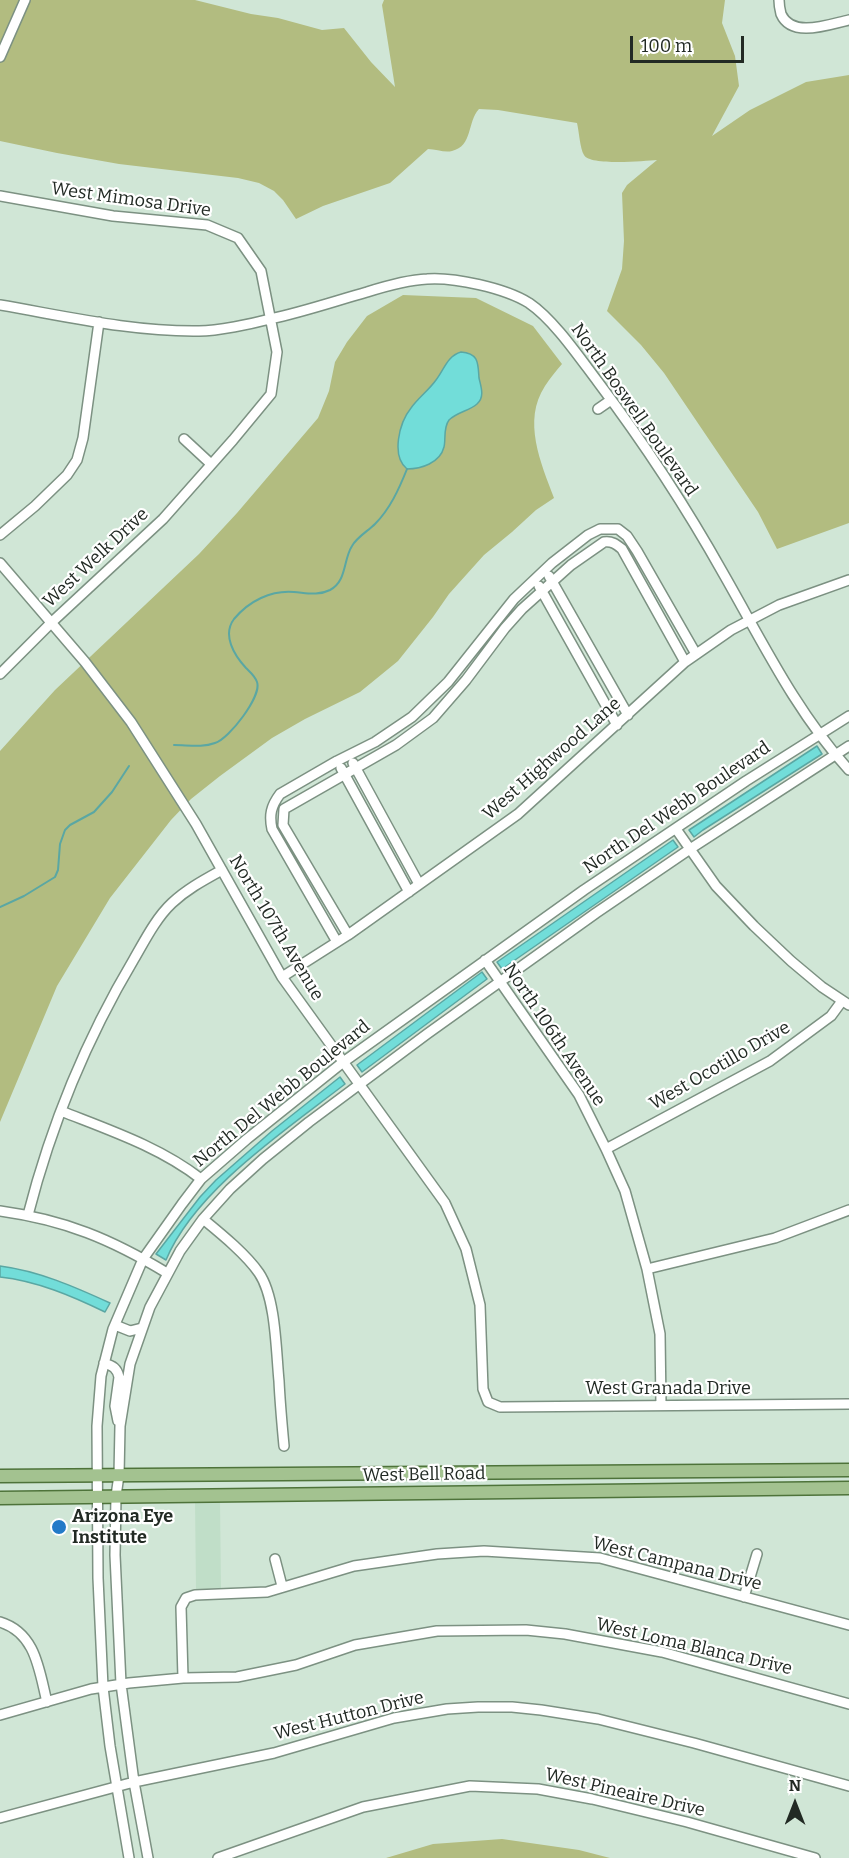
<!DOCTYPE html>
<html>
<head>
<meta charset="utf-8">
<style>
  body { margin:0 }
  #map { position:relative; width:849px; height:1858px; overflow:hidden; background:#d0e6d6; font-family:Bitter,serif }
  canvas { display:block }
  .north { position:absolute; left:765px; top:1774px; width:60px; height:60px; -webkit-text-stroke:4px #fff; paint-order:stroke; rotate:0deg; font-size:16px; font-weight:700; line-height:24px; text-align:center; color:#222a24 }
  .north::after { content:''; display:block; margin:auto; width:21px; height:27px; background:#222a24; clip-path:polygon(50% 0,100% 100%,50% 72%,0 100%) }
  .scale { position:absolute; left:630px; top:36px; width:114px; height:27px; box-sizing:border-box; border:3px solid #222a24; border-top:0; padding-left:8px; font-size:18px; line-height:21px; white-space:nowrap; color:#222a24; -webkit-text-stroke:4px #fff; paint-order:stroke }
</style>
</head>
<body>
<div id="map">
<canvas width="849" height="1858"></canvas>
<div class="north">N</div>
<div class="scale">100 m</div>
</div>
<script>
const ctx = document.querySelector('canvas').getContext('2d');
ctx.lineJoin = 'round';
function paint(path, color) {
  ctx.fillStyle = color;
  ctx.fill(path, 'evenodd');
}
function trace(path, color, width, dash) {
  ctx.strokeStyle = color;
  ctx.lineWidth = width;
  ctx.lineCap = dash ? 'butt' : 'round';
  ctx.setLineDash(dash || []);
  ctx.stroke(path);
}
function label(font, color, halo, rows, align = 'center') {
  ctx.font = font + ' Bitter,serif';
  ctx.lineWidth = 4.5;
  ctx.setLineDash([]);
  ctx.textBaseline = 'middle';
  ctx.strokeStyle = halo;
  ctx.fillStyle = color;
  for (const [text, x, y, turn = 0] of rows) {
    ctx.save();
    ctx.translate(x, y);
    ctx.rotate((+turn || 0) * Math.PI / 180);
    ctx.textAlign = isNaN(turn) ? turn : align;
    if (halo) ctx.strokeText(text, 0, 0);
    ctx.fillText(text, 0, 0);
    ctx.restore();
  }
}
const built = new Path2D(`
  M 195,1501 L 220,1501 L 221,1589 L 196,1589 Z`);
const green = new Path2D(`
  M 0,0 L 195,0 L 251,14 L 278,18 L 322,30 L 344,28 L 371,62 L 395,87 L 382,5 L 384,0 L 725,0 L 722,23 L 735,56 L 739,86 L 712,136 L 750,110 L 806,82 L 849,75 L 849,523 L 777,549 L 758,512 L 664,373 L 641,345 L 607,311 L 622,269 L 624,241 L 622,193 L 627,185 L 657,160 C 644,161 590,166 584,155 C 580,149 579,131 577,123 L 498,110 L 479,109 C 467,122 473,146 452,151 C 445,153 436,149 428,149 L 390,183 L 323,206 L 296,219 L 283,200 L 274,191 L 259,183 L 238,178 L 119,164 L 57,153 L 0,141 Z
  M 403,295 L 476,298 L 533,326 L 562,364 C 556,371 550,378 545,386 C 522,421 541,463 554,498 L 536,510 L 512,532 L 484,555 L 449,594 L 433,617 L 398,661 L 360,692 L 305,719 L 272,738 L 220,776 L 191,799 L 171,820 L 110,898 L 57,986 L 0,1122 L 0,751 L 55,690 L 199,554 L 237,513 L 318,418 L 329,391 L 335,362 L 347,342 L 367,316 Z
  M 502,1839 L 579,1850 L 610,1858 L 386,1858 L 433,1844 Z`);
const water = new Path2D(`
  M 461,352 C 479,353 478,364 479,378 C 481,387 485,397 477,404 C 469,411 457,412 449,420 C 443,428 446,439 444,447 C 440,463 421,469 407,469 C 391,456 399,423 411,408 C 418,398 429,390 436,380 C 444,370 447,356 461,352 Z
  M 817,746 L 822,754 L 703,830 L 694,837 L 689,830 Z
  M 673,840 L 678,847 L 502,969 L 497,962 Z
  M 482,972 L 487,979 L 362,1072 L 357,1065 Z
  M 340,1077 L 345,1084 C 286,1130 195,1190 166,1260 L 156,1254 L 200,1197 L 216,1180 L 272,1131 Z
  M 0,1266 C 39,1271 75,1287 110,1303 L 105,1312 C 72,1296 37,1281 0,1277 Z`);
const stream = new Path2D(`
  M 174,745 C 188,745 202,748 215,743 C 229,739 262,696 257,682 C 255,676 250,672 246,668 C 234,655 222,635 234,619 C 249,601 271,590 294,592 C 307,593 318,596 330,590 C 347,581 343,560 352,546 C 357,537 368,531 375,524 C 390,509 399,489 407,469
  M 0,907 L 24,896 L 55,877 L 58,870 L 60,844 L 65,830 L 70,825 L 94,812 L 112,792 L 129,766`);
const minor = new Path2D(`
  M 779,0 C 779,4 780,10 781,14 C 792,39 830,24 849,20
  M 0,57 L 25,0
  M 0,196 L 113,216 L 207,225 L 238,238 L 261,271 L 277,352 L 271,394 L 233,440 L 163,519 L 52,622 L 0,674
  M 0,305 C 65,316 132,332 199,331 C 218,331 251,324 270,319 C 303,312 335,301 367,292 C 386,286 406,280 427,279 C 454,277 505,288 529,303 C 554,320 579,357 598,382 C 644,443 686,507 723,573 C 762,641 796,712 849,770
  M 598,409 L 611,400
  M 184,439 L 211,464
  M 0,535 L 35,506 L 67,475 L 77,460 L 83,438 L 99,322
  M 0,563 L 85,662 L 131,722 L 196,824 L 282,977 L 445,1203 L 466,1249 L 480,1305 L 483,1389 L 488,1402 L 500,1407 L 849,1404
  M 549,576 L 628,715
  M 539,586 L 617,725
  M 353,763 L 419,884
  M 341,768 L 409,892
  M 676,829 L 716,886 L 754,926 L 791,961 L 822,987 L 849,1005
  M 348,935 L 283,825 L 284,809 L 396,745 L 433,718 L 466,680 L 505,628 L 522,609 L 571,565 L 604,542 C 612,541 616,544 622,549 L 685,662
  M 337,942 L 272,829 C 269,815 271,806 280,794 L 337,761 L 375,742 L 412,717 L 448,682 L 514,599 L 552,563 L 588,535 L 600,529 L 618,529 L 627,536 L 637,551 L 696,654
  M 485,960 L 579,1095 L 606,1149 L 625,1191 L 647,1269 L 660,1334 L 661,1405
  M 282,977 L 348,935 L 518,814 L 685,662 L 731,630 L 779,605 L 849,580
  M 61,1111 C 109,1130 160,1147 201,1179
  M 606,1149 L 770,1061 L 831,1016 L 842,1001
  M 0,1211 C 65,1220 111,1239 167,1273
  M 28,1215 C 51,1125 87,1038 134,959 C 145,940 156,918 172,903 C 187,889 204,880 222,870
  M 203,1219 C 220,1233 246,1254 259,1273 C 276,1298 276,1351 279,1381 C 280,1403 282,1424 284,1446
  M 647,1269 L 775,1238 L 849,1210
  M 115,1325 L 130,1331 L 142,1328
  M 104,1363 C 113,1366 117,1368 119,1377 L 115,1406 L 118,1421
  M 275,1559 L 282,1586
  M 744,1597 L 757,1554
  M 0,1622 C 36,1633 39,1670 47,1702
  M 183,1678 L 181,1607 L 186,1598 L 195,1595 L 267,1592 L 354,1566 L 437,1554 L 484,1551 L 600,1558 L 849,1625
  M 0,1715 L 91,1689 L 129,1683 L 183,1678 L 237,1677 L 296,1665 L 355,1645 L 437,1631 L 526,1630 L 565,1634 L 662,1652 L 849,1704
  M 0,1818 L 134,1782 L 274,1753 L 394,1718 L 447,1709 L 478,1707 L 512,1707 L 541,1710 L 598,1719 L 694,1743 L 849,1786
  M 129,1858 L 110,1746 L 103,1687 L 98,1578 L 97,1426 L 101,1376 L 113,1329 L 143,1259 L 182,1204 L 201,1179 L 247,1139 L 342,1063 L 584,890 L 746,781 L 849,716
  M 148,1858 L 134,1782 L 121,1684 L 115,1555 L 116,1496 L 119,1475 L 120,1426 L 130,1364 L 150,1307 L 180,1251 L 203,1219 L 230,1189 L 263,1159 L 309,1122 L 427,1034 L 596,913 L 690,849 L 849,746
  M 218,1858 L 363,1807 L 470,1786 L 538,1789 L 592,1799 L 687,1822 L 815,1858`);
const major = new Path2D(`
  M 0,1476 L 849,1470
  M 0,1498 L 849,1488`);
const markers = [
  [59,1527,8,"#227ac8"]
];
const streetNames = [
  ["West Mimosa Drive",131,200,8],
  ["North Boswell Boulevard",634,410,55],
  ["West Welk Drive",96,558,-43],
  ["West Highwood Lane",552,759,-41],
  ["North Del Webb Boulevard",677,808,-34],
  ["North 107th Avenue",276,928,59],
  ["North 106th Avenue",554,1035,56],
  ["West Ocotillo Drive",720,1066,-30],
  ["North Del Webb Boulevard",282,1094,-39],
  ["West Granada Drive",668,1389],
  ["West Bell Road",424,1475,-1],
  ["West Campana Drive",677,1564,14],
  ["West Loma Blanca Drive",694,1647,13],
  ["West Hutton Drive",349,1716,-14],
  ["West Pineaire Drive",625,1793,13]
];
const poiNames = [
  ["Arizona Eye",72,1517],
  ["Institute",72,1538]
];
paint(built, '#c0dec8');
paint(green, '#b2bc80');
paint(water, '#72ddd9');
trace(water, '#5aa7a3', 1.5);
trace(stream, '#5aa7a3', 2);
trace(minor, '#7c9182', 12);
trace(major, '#4e733a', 15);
trace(minor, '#fff', 9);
trace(major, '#a3c290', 12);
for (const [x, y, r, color] of markers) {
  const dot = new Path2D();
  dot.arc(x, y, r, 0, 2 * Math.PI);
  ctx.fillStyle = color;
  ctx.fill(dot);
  trace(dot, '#fff', 2);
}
label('18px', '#222a24', '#fff', streetNames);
label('bold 18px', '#222a24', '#fff', poiNames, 'left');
</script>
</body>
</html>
